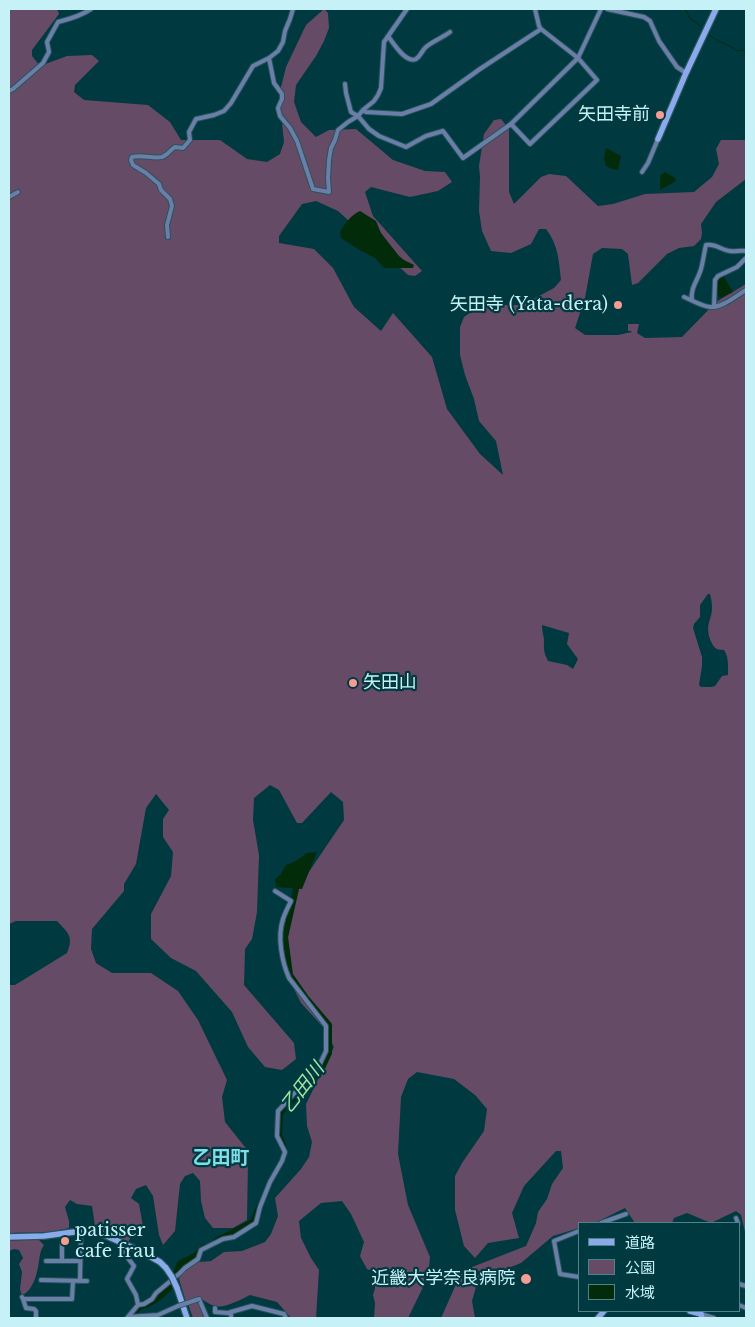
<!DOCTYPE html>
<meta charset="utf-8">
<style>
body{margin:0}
#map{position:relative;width:755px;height:1327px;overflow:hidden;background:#00393f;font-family:"Libre Baskerville","Noto Sans JP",serif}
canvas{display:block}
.frame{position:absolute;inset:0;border:10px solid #c5f1f7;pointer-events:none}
.legend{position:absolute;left:578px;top:1222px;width:162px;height:90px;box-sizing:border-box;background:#00393f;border:1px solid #4f8389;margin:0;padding:6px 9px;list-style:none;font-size:15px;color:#c5f1f7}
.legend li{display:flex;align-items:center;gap:10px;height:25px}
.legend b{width:25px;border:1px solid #4f8389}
</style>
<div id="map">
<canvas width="755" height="1327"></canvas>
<div class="frame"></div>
<ul class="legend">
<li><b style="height:6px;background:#8ca9ec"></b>道路</li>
<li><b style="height:14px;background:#664b67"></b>公園</li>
<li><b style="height:14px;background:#022b0a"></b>水域</li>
</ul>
</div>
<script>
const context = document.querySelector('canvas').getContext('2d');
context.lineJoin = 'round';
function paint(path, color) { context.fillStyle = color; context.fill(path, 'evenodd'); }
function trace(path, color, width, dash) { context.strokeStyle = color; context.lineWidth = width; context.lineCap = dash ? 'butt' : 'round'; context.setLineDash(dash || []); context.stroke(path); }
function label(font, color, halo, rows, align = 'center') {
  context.font = font + ' "Libre Baskerville","Noto Sans JP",serif'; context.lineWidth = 4.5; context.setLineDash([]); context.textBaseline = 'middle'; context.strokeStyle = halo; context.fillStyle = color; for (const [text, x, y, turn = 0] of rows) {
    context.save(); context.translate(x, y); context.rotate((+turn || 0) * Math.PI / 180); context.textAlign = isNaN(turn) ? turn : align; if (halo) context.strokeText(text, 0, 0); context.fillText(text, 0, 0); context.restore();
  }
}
paint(new Path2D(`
 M9,9H57L59,14L32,50V56L40,66L67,56L92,55L99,61L75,85L74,92L84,100L148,105L170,122L181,140H220L247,159L267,162L280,154L284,142L279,95L286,67L306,25L324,9L328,13L329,28L324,41L316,56L296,85L294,102L301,122L316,137L329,130L356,129L393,160L425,171L445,172L452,182L438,191L410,197L371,187L365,192L373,216L422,271L415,276L408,275L338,211L316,201L302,204L279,236V243L314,249L333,268L354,307L381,331L393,313L432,357L447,409L480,454L503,475L496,441L479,421L474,399L465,375L460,355V327L464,317L474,310L497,305H522L554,288L561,280C559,261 558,244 546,229H539L531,244L511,253L491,251L482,231L479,211L480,177L479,166L484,134L494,120L501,119L509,129V192L514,204L541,177L549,174L566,176L598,206L613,204L645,194L694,192L712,177L719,164L716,149L721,140H746V179L716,202L701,224L702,233L701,239L694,246L679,248L667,254L638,283L632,285L628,254L622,249L602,248L593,254L585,298L575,328L585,335H618L632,332L631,331H628V324H639L637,333L645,338L682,337L716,302L746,284V1236L741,1215L736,1211L711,1223L687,1213L674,1218L672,1223H635L625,1208L595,1223H579V1228L553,1236L521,1263L478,1280L472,1301L475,1318H441L462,1271L526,1246L536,1223L538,1212L547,1199L552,1184L563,1168L561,1151H556L524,1186L512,1213L519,1238L488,1243L475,1258L464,1246L455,1210V1176L462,1163L484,1131L487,1109L475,1095L454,1079L417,1072L408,1079L401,1097L398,1154L408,1205L430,1257L428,1277L408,1318H374L375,1303L373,1295L375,1288L374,1275L372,1271L367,1269L362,1260L360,1256L364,1242L351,1214L342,1201L321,1203L299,1221L301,1238L311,1258L319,1270L316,1318H291L277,1302L250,1295C242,1299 224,1309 215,1306C210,1305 205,1301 200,1298L186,1302L179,1279L182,1268L188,1263L211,1261L224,1252L242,1251L265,1242L271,1234L278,1216L275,1198L301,1169L309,1157L312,1142L307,1126L306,1104L334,1047L324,1028L301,1003L285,971L280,939L282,921L294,894L344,820L343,802L331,792L302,823H297L279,790L270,785L254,798L253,820L259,855L257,912L252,939L245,949L244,985L294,1043L296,1059L282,1070L265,1067L248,1047L232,1012L196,971L171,958L151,939V914L171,876L173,852L163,837V819L169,810L156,794L146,808L136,864L124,884V891L92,929L91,949L96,963L112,973H151L178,991L198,1020L227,1080L222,1097L225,1122L245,1147L248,1163L247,1220L233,1228H213L205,1218L201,1201L200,1181L193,1173L185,1176L180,1184L175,1231L163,1245L159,1235L153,1196L146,1185L136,1189L131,1198L139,1204L143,1226L135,1231L128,1242L95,1226L92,1206L77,1204L70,1200L65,1207L69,1221V1228L50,1232L9,1233V985H15L67,953C74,936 68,933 57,921H16L9,924ZM708,594H710C711,598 712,602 712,607C712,620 705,624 710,639C713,647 715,650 724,650C729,657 728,667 728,675L722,676L715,686L711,687H701L699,685L702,666V657L693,628L694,624L700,617V605ZM542,625L569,633L567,644L578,659L573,669L567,665L548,661C543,651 544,649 544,639C543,634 542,630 542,625Z
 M38,1239L44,1245C40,1251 40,1255 39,1261C37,1275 34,1288 22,1296L20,1289L22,1272L19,1264L23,1258L19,1250L14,1249L9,1251V1241Z
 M198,1301L204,1318H193L188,1304Z`), '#664b67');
paint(new Path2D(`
 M606,148L621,156L618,170L612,169L606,166L604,158Z
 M665,172L675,178L676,181L660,190V176Z
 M360,211L376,221L381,233L399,256L404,260L414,265L413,268H384L375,258L358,249L341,238L340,232C345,223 351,215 360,211Z
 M723,275L733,292L720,298C716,293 715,287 716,281Z
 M317,852L302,889L276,887L275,879L281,874L286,865L296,861L307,853Z`), '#022b0a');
trace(new Path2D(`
 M684,9L686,10L689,17L700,26
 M709,35L718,41L728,45L737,51L743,50L746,52`), '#022b0a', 1);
trace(new Path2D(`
 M283,1145L279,1135L280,1113L321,1070L329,1053V1025L306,998L290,975L285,937L296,889
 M216,1241L253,1222L259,1207
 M131,1318L139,1307C154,1304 171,1290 176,1275C177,1271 177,1267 180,1264C183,1260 189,1260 193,1257C198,1255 200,1249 205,1247`), '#022b0a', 6);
const street = new Path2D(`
 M607,9L644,17L650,21L659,41L677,67L686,73
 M388,36C393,43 406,64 416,59C421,56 422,50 426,47C433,41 442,38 450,32
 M269,58L274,83L282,94V99L278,108L280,116L290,128L297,141L313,189L329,192L328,178L329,160L331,148L335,140L338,130L348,122L358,116L363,110L374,101L378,95L381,88L384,42L407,9
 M345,84L346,93L351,112L358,116L369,129L379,136L406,147L426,136L443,131L463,158L511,124L578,58L601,9
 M9,91L13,89L43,63L49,52L47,42L58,22C70,19 81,16 91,9
 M363,110L366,112L402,114L431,104L480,69L541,29
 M511,124L530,144L597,80L578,58L541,29L539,26L535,9
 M642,172L648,163L658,139
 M9,197L18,192
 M168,237L167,225L172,206L170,199L161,190L159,184L146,173L133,165L131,160L132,157C142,154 152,159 162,157C168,155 170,150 175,147L183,148L190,140L189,132L196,119L214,115L224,111L231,103L253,66L269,58L278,51L283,42L285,31L290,19L293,9
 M684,297C692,300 701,306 710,307C722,308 736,296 746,290
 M692,300C690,288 698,280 701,269C703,262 704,253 706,245C715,243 721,250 730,251C735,252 740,250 746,251
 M714,307L715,280L718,276L737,267L746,258
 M736,1218L738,1223
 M601,1223L626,1214
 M579,1231L554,1241L560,1274L579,1277
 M122,1243L124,1253L134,1266L127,1279L136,1295L138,1305
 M46,1261H80
 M62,1261V1244
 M41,1280L87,1281
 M80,1281L81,1231
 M739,1284L746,1286
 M22,1297L23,1299H72L73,1281
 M23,1299L26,1308L34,1309L36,1311V1318
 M199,1299L207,1318
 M739,1305L746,1308
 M215,1308V1312L228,1313L231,1312
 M700,1313L701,1314L714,1318
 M128,1317L158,1315L178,1306
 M127,1318L138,1305L144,1304L152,1299L156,1293L179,1274L185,1268L198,1259L201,1250L223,1239L234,1237L256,1223L260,1207L270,1182L282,1161L285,1152L277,1136L278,1111L318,1068L326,1051V1026L289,978C282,962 277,937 283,919C285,913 288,907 291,901L275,891
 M231,1318V1312L252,1306L284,1314L286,1318`);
const secondary = new Path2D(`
 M658,139L686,73L716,9
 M9,1237L44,1236L89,1230L100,1233L142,1252L160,1262L166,1268
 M177,1288L187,1318
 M690,1311L701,1314L702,1318
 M598,1318L604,1311`);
trace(street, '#20565c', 6);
trace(secondary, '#20565c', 8);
trace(street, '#6c7ea8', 4);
trace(secondary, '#8ca9ec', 5.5);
const streetBridge = new Path2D(`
 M178,1306L199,1299`);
const secondaryBridge = new Path2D(`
 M166,1268L172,1277L177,1288`);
trace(streetBridge, '#20565c', 6, []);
trace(secondaryBridge, '#20565c', 8, []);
trace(streetBridge, '#6c7ea8', 4);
trace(secondaryBridge, '#8ca9ec', 5.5);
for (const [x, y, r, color] of [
 [660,115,5,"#f59c93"],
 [618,305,5,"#f59c93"],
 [353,683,5,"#f59c93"],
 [65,1241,5,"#f59c93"],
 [526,1279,6,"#f59c93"]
]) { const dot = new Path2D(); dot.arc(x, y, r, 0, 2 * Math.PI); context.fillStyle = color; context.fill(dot); trace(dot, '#00393f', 2); }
label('18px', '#c5f1f7', '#00393f', [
 ["矢田寺前",650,115],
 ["矢田寺 (Yata-dera)",608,305],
 ["矢田山",363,683,"left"],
 ["patisser",75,1231,"left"],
 ["cafe frau",75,1252,"left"],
 ["近畿大学奈良病院",515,1279]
], 'right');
label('italic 19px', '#9de8a2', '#00393f', [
 ["乙田川",303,1088,-52]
]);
label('bold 19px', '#7fdeea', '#00393f', [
 ["乙田町",221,1159]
]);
</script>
